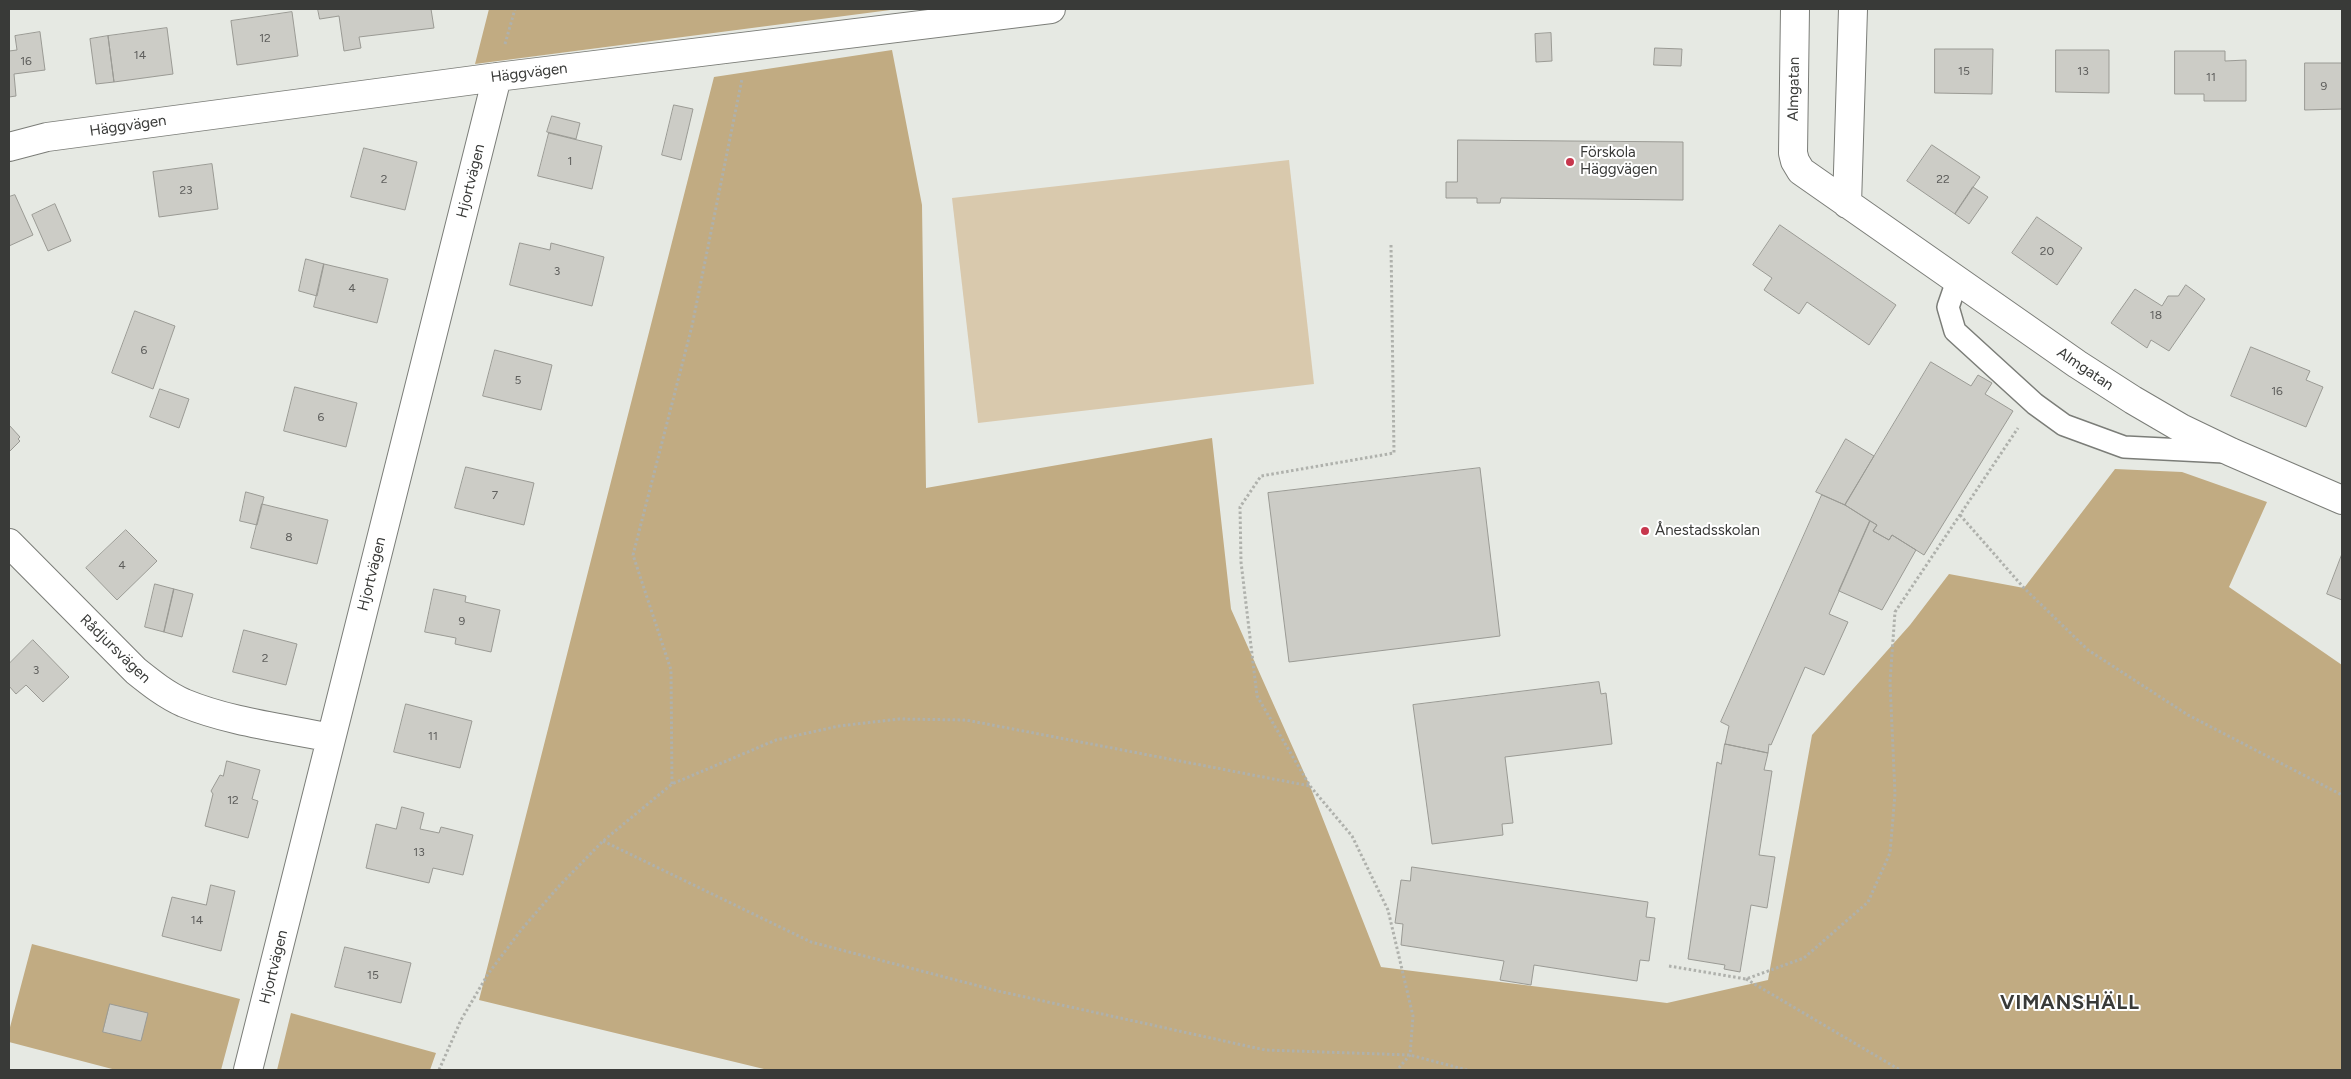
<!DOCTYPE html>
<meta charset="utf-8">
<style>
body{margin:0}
#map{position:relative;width:2351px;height:1079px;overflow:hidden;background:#e6e9e3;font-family:Figtree,sans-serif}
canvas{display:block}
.frame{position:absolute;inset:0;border:10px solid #393a38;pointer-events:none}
</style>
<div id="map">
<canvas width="2351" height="1079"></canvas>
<div class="frame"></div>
</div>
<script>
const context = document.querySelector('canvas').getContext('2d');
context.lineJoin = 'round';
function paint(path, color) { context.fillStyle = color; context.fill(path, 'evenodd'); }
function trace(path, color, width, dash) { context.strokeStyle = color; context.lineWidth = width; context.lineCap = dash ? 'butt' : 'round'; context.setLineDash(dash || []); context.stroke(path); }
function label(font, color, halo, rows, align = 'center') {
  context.font = font + ' Figtree,sans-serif'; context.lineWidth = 4; context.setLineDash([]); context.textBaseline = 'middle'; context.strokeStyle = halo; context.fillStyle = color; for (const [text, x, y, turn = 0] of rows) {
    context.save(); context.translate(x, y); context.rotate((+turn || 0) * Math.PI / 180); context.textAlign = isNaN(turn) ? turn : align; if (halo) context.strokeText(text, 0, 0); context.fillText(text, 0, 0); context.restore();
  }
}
paint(new Path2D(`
 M1289,160L1314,384L978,423L952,198Z`), '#d9c9ad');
paint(new Path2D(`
 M489,9H898L475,64Z
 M892,50L922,205L926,488L1212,438L1231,609L1310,786L1381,967L1667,1003L1768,980L1812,735L1910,625L1949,574L2024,588L2115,469L2182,472L2267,502L2229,587L2342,665V1070H768L479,1000L714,77Z
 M32,944L240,999L221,1070H116L9,1042V1031Z
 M291,1013L436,1053L430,1070H277Z`), '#c1ab82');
const building = new Path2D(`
 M318,9H431L434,28L359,37L361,48L344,51L339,16L320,19Z
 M292,12L298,56L237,65L231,21Z
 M167,28L173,74L114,82L108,36Z
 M40,32L45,70L14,74L16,96L9,97V51L17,50L15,36Z
 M1551,33L1552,61L1536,62L1535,34Z
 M108,36L114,82L96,84L90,39Z
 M1655,48L1682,49L1681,66L1654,65Z
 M1935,49H1993L1992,94L1935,93Z
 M2056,50H2109V93L2056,92Z
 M2175,51H2225V61L2246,60V101H2204V94H2175Z
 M2305,63H2342V109L2305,110Z
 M674,105L693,109L681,160L662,155Z
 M552,116L580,123L576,139L547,132Z
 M549,133L602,146L592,189L538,176Z
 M1458,140L1683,142V200L1501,198L1500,203H1477V198H1446V182H1457Z
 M1932,145L1980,177L1955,214L1907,181Z
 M364,148L417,162L405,210L351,197Z
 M212,164L218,209L159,217L153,172Z
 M1973,187L1988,197L1969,224L1955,214Z
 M15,195L33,235L9,246V197Z
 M55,204L71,241L48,251L32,215Z
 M2037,217L2082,248L2057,285L2012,253Z
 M1780,225L1896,305L1869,345L1807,302L1799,314L1764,290L1772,278L1753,265Z
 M520,243L550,250L551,243L604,257L592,306L510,285Z
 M306,259L324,264L317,296L299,291Z
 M324,264L388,279L377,323L314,307Z
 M2186,285L2205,299L2169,351L2151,340L2147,348L2111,323L2135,289L2162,306L2168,296H2178Z
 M135,311L175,326L153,389L112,373Z
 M2251,347L2310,371L2306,380L2323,387L2306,427L2231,396Z
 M495,350L552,365L541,410L483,396Z
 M1931,362L1971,386L1978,375L1992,383L1985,394L2013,411L1924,555L1892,535L1889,540L1873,531L1877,525L1845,505Z
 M295,387L357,403L346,447L284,431Z
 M160,389L189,399L179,428L150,417Z
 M9,425L20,437L18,439L20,441L9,452Z
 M1846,439L1874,456L1845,505L1816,492Z
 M466,467L534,483L524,525L455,508Z
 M1480,468L1500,636L1289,662L1268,493Z
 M246,492L264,497L257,525L240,521Z
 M1822,495L1845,505L1870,521L1829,614L1848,622L1824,675L1805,667L1771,745L1769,744L1768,753L1725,744L1729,726L1721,722Z
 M262,504L328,520L317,564L251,548Z
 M1870,521L1877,525L1873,531L1889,540L1892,535L1916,550L1882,610L1839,591Z
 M126,530L157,561L117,600L86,568Z
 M2342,554V600L2327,594Z
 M155,584L174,589L164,632L145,627Z
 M174,589L193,594L182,637L164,632Z
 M434,589L466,596L465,602L500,610L491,652L455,644L456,638L425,632Z
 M244,630L297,644L286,685L233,672Z
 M33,640L69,677L43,702L26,685L16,694L9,686V664Z
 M1599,682L1601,694L1606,693L1612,744L1505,757L1513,823L1502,824L1503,835L1432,844L1413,705Z
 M406,704L472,721L460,768L394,752Z
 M1725,744L1768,753L1764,770L1772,771L1759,855L1775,857L1767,908L1751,905L1740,972L1724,969L1725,965L1688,959L1717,762L1721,764Z
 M227,761L260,770L252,799L258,801L248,838L205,826L213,794L211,791L220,775L223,776Z
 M402,807L424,813L420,829L439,833L441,827L473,835L463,875L433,868L429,883L366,868L376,824L396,829Z
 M1412,867L1648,902L1646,917L1655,918L1649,961L1640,960L1637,981L1534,965L1531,985L1500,980L1504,961L1401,945L1403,924L1395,923L1401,880L1410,881Z
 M211,885L235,891L221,951L162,936L172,897L206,905Z
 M345,947L411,963L401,1003L335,987Z
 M110,1004L148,1013L141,1041L103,1032Z`);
paint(building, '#ccccc6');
trace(building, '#9a9a94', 1);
const service = new Path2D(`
 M1957,281L1948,307L1955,331L2035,404L2064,425L2124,447L2224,452`);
const minor = new Path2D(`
 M1795,9L1793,153L1795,161L1801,171L2077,364L2133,400L2181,428L2231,452L2342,500
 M9,147L47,137L497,77L1051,9
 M1847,204L1853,9
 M9,543L136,671C151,683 166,695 184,703C230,722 283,728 331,738
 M248,1070L497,77`);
trace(service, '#7b7d78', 24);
trace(minor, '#7b7d78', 30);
trace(new Path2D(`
 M505,44L515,9
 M1391,245L1394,453L1261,476L1240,507L1241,562L1257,696L1310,786L1352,836L1388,910L1413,1016L1410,1055L1397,1070
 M1960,515L2024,588L2088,650L2188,715L2342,795
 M672,784L671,670L633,555L692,326L742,79
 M603,841L811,942L998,991L1265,1050L1410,1055L1467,1070
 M1669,966L1746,979L1804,958L1868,902L1890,853L1895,794L1890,682L1895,612L2018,428
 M1746,979L1900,1070
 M439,1070L461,1020L488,974L521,930L560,885L603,841L672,784L776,740L839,726L899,719L966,720L1310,786`), '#afb1ac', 3, [2.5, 2.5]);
trace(service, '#fff', 21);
trace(minor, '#fff', 28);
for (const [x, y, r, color] of [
 [1570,162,5,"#c7374d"],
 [1645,531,5,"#c7374d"]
]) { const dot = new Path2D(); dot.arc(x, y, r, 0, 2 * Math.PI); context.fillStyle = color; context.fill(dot); trace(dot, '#fff', 2); }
label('12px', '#5e5e5c', null, [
 ["12",265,38],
 ["14",140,55],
 ["16",26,61],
 ["15",1964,71],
 ["13",2083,71],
 ["11",2211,77],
 ["9",2324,86],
 ["1",570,161],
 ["2",384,179],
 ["22",1943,179],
 ["23",186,190],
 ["20",2047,251],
 ["3",557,271],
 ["4",352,288],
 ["18",2156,315],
 ["6",144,350],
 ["5",518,380],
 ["16",2277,391],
 ["6",321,417],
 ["7",495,495],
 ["8",289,537],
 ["4",122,565],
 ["9",462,621],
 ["2",265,658],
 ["3",36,670],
 ["11",433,736],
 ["12",233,800],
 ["13",419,852],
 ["14",197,920],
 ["15",373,975]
]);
label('15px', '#393a38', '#fff', [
 ["Häggvägen",529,73,-7],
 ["Almgatan",1794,89,-89],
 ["Häggvägen",128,126,-8],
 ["Hjortvägen",471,181,-76],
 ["Almgatan",2085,369,34],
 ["Hjortvägen",372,574,-76],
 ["Rådjursvägen",115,649,44],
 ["Hjortvägen",274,967,-76]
]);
label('15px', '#393a38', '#fff', [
 ["Förskola",1580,153],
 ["Häggvägen",1580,170],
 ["Ånestadsskolan",1655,531]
], 'left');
context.letterSpacing = '1px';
label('bold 20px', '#393a38', '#fff', [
 ["VIMANSHÄLL",2070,1003]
]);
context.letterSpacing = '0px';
</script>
